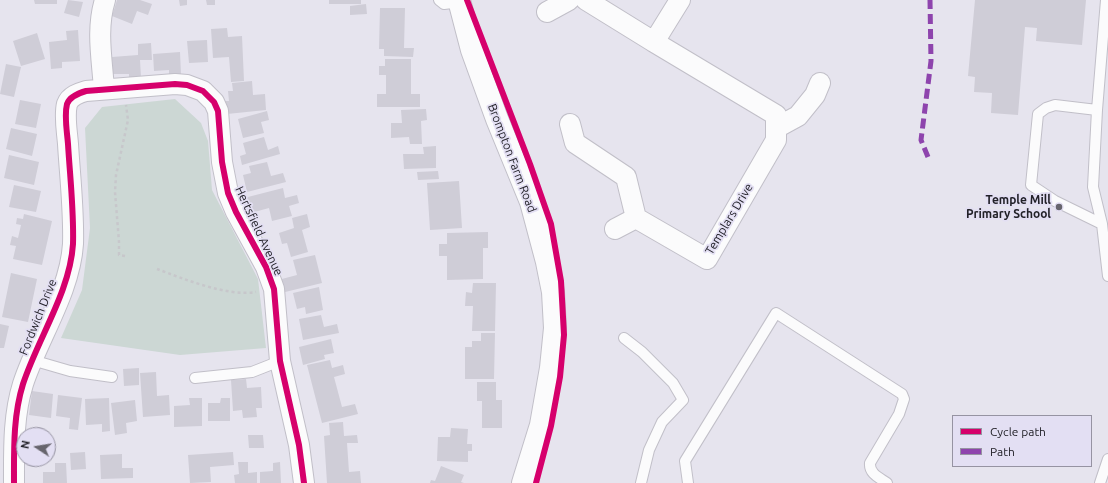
<!DOCTYPE html>
<style>
body{margin:0}
#map{position:relative;width:1108px;height:483px;overflow:hidden;background:#e6e4ee;font-family:Ubuntu,sans-serif}
canvas{display:block}
.legend{position:absolute;left:952px;top:415px;width:140px;height:52px;box-sizing:border-box;background:#e3dff3;border:1px solid #9693a2;margin:0;padding:5px 7px;list-style:none;font-size:12px;color:#222128}
.legend li{display:flex;align-items:center;gap:8px;height:20px}
.legend b{width:20px;border:1px solid #9693a2}
.north{position:absolute;left:16px;top:427px;width:40px;height:40px;box-sizing:border-box;background:#e3dff3;border:1px solid #9693a2;border-radius:50%;rotate:282deg;font-size:11px;font-weight:700;line-height:16px;text-align:center;color:#222128}
.north::after{content:'';display:block;margin:auto;width:14px;height:18px;background:#67656d;clip-path:polygon(50% 0,100% 100%,50% 72%,0 100%)}
</style>
<div id="map">
<canvas width="1108" height="483"></canvas>
<ul class="legend">
<li><b style="height:5px;background:#d6006c"></b>Cycle path</li>
<li><b style="height:5px;background:#8e44ad"></b>Path</li>
</ul>
<div class="north">N</div>
</div>
<script>
const context = document.querySelector('canvas').getContext('2d');
context.lineJoin = 'round';
function paint(path, color) { context.fillStyle = color; context.fill(path, 'evenodd'); }
function trace(path, color, width, dash) { context.strokeStyle = color; context.lineWidth = width; context.lineCap = dash ? 'butt' : 'round'; context.setLineDash(dash || []); context.stroke(path); }
function label(font, color, halo, rows, align = 'center') {
  context.font = font + ' Ubuntu,sans-serif'; context.lineWidth = 3.5; context.setLineDash([]); context.textBaseline = 'middle'; context.strokeStyle = halo; context.fillStyle = color; for (const [text, x, y, turn = 0] of rows) {
    context.save(); context.translate(x, y); context.rotate((+turn || 0) * Math.PI / 180); context.textAlign = isNaN(turn) ? turn : align; if (halo) context.strokeText(text, 0, 0); context.fillText(text, 0, 0); context.restore();
  }
}
paint(new Path2D(`
 M175,99L201,123L208,141L212,190L258,279L266,348L180,355L61,338L82,290L90,228L85,128L102,107Z`), '#ccd7d4');
paint(new Path2D(`
 M34,0H57V4H35Z
 M68,0L83,2L79,17L64,13Z
 M117,0H140L152,4L148,15L137,11L132,24L112,16Z
 M179,0H187V5L180,6Z
 M206,0H215V5H207Z
 M329,0H361V4H329Z
 M975,0H1086L1082,45L1036,41L1037,28L1025,27L1018,115L991,113L992,93L974,92L975,77L968,76Z
 M366,4L367,14L350,15V6Z
 M380,8H405L404,48H414L413,57L384,56V49H379Z
 M227,28L228,37L242,36L244,81L231,82L229,57L213,58L211,29Z
 M78,30L80,61L62,62V68L51,69L49,42L67,40L66,31Z
 M37,33L45,59L21,66L13,41Z
 M207,40L208,62L189,63L187,41Z
 M151,43L152,60H140L141,78L129,79V74H113L112,57L138,55V44Z
 M180,52L181,75L169,76V70L154,71L153,54Z
 M385,59H411V94H420V107H377V94H386V75H379V66H385Z
 M6,64L21,67L14,97L0,94Z
 M252,81L253,95L265,94L266,110L227,114L225,101H229L228,91H233L232,83Z
 M20,100L41,104L36,128L15,124Z
 M426,109L427,120L421,121L422,144H410L409,137L391,138V123H402L401,110Z
 M267,111L269,120L261,122L264,133L243,138L238,119Z
 M11,128L37,134L32,156L6,149Z
 M264,137L268,150L278,146L280,154L242,165L240,156L246,154L243,143Z
 M436,146V168L404,169L403,154H424L423,147Z
 M9,155L39,162L34,185L4,178Z
 M267,162L271,176L283,173L286,182L247,192L243,175L251,173L249,166Z
 M438,171L439,179L418,180L417,172Z
 M459,181L462,228L430,230L427,183Z
 M14,185L41,191L36,212L9,207Z
 M283,188L285,198L297,195L299,203L289,206L292,216L272,221L269,208L247,214L244,198Z
 M24,214L52,221L42,265L13,259L16,246L10,245L12,236L18,238L21,225L16,224L17,218L23,219Z
 M307,214L310,227L302,230L308,252L291,257L287,243L282,244L279,233L294,228L292,218Z
 M488,232V248H483V279L447,280V256H439V244H447V233Z
 M315,255L322,283L281,293L278,280L297,275L293,260Z
 M11,273L37,279L28,322L2,317Z
 M473,283H496L495,331H472L473,306H465L466,292L472,293Z
 M319,287L323,310L306,314L305,307L297,309L293,293Z
 M321,315L324,327L337,324L339,333L303,340L299,319Z
 M0,324L9,326L4,348H0Z
 M481,333H495L494,379H465V347H472V341H481Z
 M331,339L334,353L324,355L325,359L303,365L299,347Z
 M330,360L332,368L343,365L345,374L334,377L342,407L355,404L358,414L322,423L307,365Z
 M139,368V385L124,386L123,369Z
 M156,372L157,396L169,395L170,415L143,417L140,373Z
 M246,379L247,388L261,387L262,408H256L257,417L243,418L242,410L233,411L231,380Z
 M477,382H496V400H502V428H482V401H477Z
 M32,391L53,394L51,418L29,415Z
 M58,395L82,398L78,430L69,429L70,418L56,416Z
 M109,398L110,431L102,432V424L86,425L85,399Z
 M189,398H202V426L174,427V406L190,405Z
 M221,398H230V421H208V403H220Z
 M135,400L137,421L126,423L127,433L115,435L111,403Z
 M343,422L344,436L357,435L358,443H347L349,472L360,471L361,483H327L324,436L330,435L329,423Z
 M451,428L468,429L467,444H472V451H468V462L437,461L438,437H450Z
 M248,435H263L264,448H249Z
 M48,444H53L52,454L48,453Z
 M85,452L86,469L71,470L70,453Z
 M233,452L234,465L210,467L211,482L190,483L188,455Z
 M122,454V468H133V478L101,479L100,455Z
 M238,462H248V473L257,472V483H235L234,475L239,474Z
 M280,462L281,483H260V472L273,471V463Z
 M55,463H66L67,483H43V472H55Z
 M441,466L464,475L461,482L464,483H430L431,480L435,481Z`), '#cfcdd7');
const service = new Path2D(`
 M439,0L444,4L460,2
 M1097,110L1106,0
 M1102,224L1055,201L1031,185L1038,114L1046,108L1055,105L1097,110L1093,187L1102,224L1108,276
 M624,338L642,352L673,383L683,400L662,422L649,450L641,483
 M32,360L70,371L112,377
 M195,378L252,372L280,361
 M688,483L685,461L776,313L902,394L904,399L899,414L870,463C869,474 880,478 887,483
 M1100,483L1108,459`);
const minor = new Path2D(`
 M586,0L654,42
 M547,12L569,0
 M104,89C102,59 96,29 105,0
 M570,124L575,143L626,177L636,218L707,259L776,140V115L654,42L680,0
 M776,128L798,116L815,95L820,83
 M615,229L636,218
 M14,483C14,450 13,416 23,384C38,338 70,292 73,244C74,211 70,177 68,144C67,131 64,116 67,104C70,96 79,93 86,91L175,84L187,85L203,91L214,102L218,111L222,162L228,193L236,212L266,267L274,289L280,361L299,445L304,483`);
const secondary = new Path2D(`
 M459,0L472,50L497,119L531,202L547,262L553,292L555,328L551,368L541,425L523,483`);
trace(service, '#c1bfc8', 12);
trace(minor, '#c1bfc8', 22);
trace(secondary, '#c1bfc8', 24);
trace(new Path2D(`
 M125,256L119,255V242L115,192L116,175L128,120L126,105
 M157,269C184,279 228,297 256,292`), '#c7c7cb', 2.5, [3, 3]);
trace(service, '#fbfbfc', 10);
trace(minor, '#fbfbfc', 20);
trace(secondary, '#fbfbfc', 22);
trace(new Path2D(`
 M928,157L921,140L931,61L930,0`), '#8e44ad', 5, [10, 5]);
trace(new Path2D(`
 M467,0L530,164L551,224L561,281L564,335L560,377L551,426L536,483
 M14,483C14,450 13,416 23,384C38,338 70,292 73,244C74,211 70,177 68,144C67,131 64,116 67,104C70,96 79,93 86,91L175,84L187,85L203,91L214,102L218,111L222,162L228,193L236,212L266,267L274,289L280,361L299,445L304,483`), '#d6006c', 6);
for (const [x, y, r, color] of [
 [1059,207,4,"#67656d"]
]) { const dot = new Path2D(); dot.arc(x, y, r, 0, 2 * Math.PI); context.fillStyle = color; context.fill(dot); trace(dot, '#e3dff3', 1.5); }
label('12px', '#222128', '#e3dff3', [
 ["Brompton Farm Road",512,158,69],
 ["Templars Drive",729,219,-59],
 ["Hertsfield Avenue",259,231,65],
 ["Fordwich Drive",38,317,-68]
]);
label('bold 12px', '#222128', '#e3dff3', [
 ["Temple Mill",1051,200],
 ["Primary School",1051,214]
], 'right');
</script>
